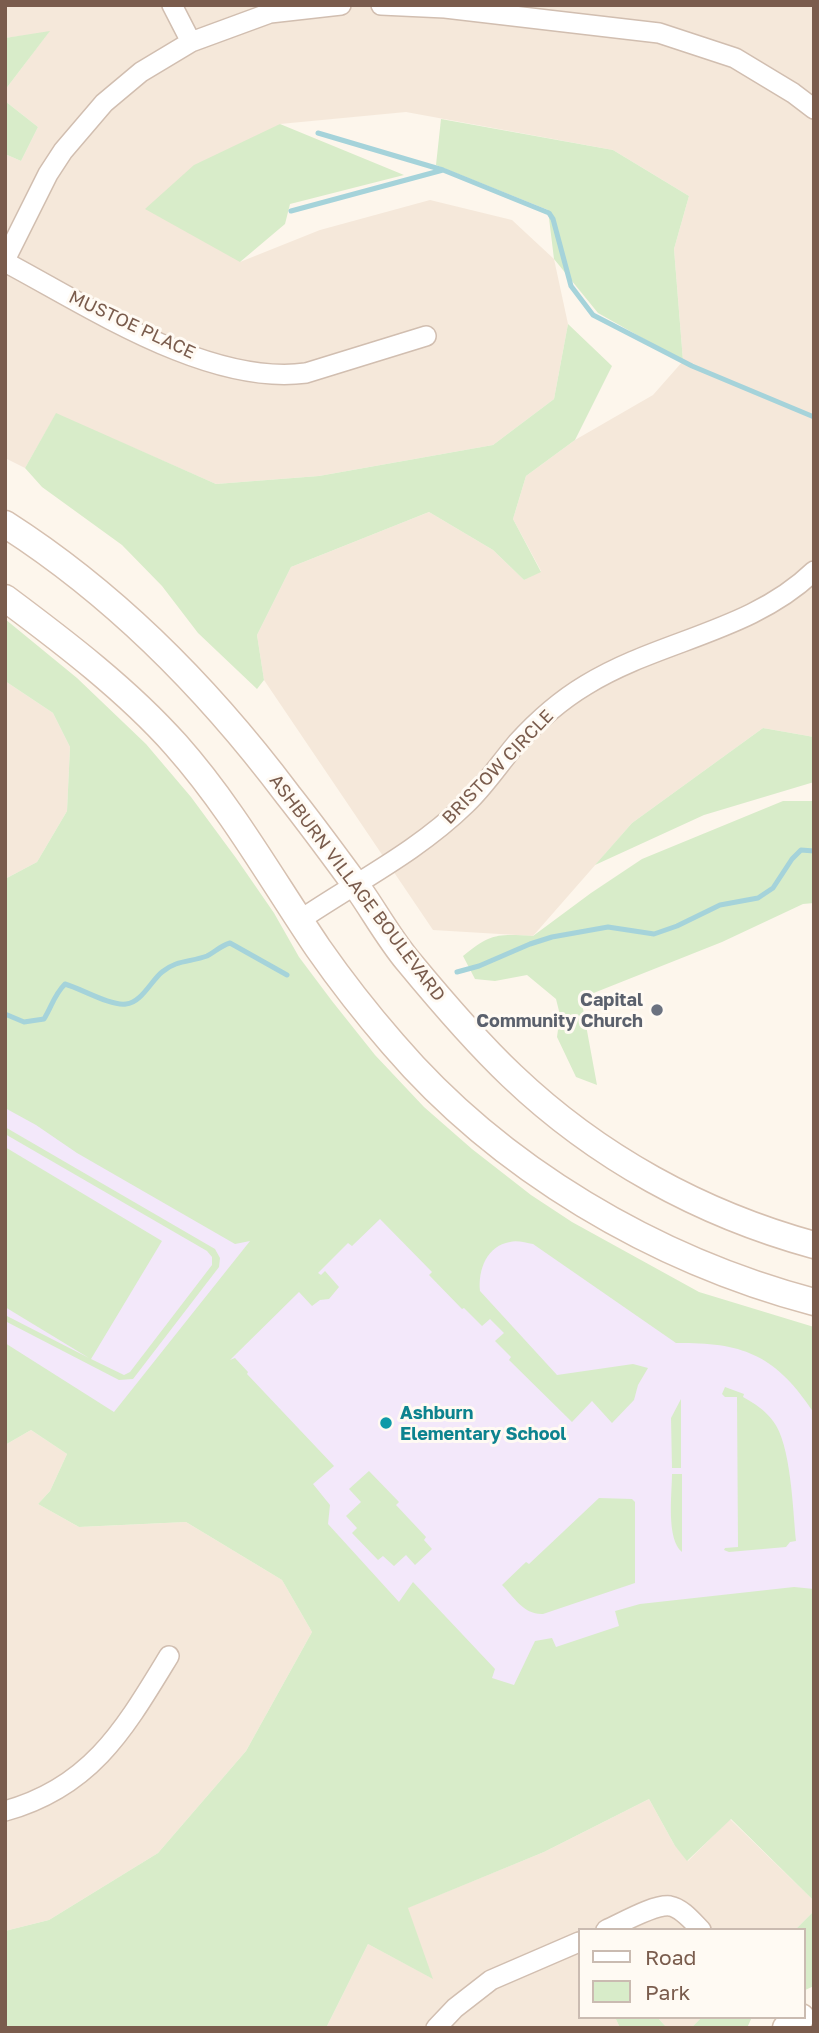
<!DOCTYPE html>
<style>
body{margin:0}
#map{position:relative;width:819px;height:2033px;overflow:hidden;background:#fdf6ec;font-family:"Golos Text",sans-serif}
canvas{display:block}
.frame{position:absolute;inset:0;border:7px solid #7a5c4d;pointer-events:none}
.legend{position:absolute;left:578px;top:1928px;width:228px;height:91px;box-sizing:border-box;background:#fffaf3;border:2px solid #cabbb1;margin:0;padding:9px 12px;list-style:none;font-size:21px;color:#7a5c4d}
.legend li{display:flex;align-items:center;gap:14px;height:35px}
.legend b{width:35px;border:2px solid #cabbb1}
</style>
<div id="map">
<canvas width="819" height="2033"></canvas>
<div class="frame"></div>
<ul class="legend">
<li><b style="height:9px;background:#fff"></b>Road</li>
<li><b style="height:19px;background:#d8ecc9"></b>Park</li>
</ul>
</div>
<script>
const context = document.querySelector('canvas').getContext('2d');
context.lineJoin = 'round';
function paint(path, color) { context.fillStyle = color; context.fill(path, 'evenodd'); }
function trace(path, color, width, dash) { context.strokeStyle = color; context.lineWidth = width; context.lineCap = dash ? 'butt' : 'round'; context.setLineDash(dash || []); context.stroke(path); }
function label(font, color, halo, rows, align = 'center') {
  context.font = font + ' "Golos Text",sans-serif'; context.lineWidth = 6; context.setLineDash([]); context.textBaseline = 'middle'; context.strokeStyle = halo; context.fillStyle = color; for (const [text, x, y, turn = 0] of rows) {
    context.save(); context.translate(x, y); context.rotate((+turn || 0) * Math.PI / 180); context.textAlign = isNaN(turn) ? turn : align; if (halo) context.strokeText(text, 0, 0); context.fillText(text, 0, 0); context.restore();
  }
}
paint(new Path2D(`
 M5,5H814V737L763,728L632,823L533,936L433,930L264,680L257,635L291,567L429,512L493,550L524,580L541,571L513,519L526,476L575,440L653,395L683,361L674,249L689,196L613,150L406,112L280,124L240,262L320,230L430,200L512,220L554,259L568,324L554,399L493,445L319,476L216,484L56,414L25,468L5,458V154L21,161L38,127L5,101V90L49,32L5,38Z
 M5,681L53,713L70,747L67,811L37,862L5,879Z
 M31,1430L67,1454L50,1491L38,1504L79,1527L186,1522L282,1580L312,1632L246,1751L158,1853L49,1920L5,1931V1445Z
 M649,1799L675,1846L688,1861L730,1819L814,1901V1911L795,1930H579V2017H615L620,2028H326L368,1944L432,1978L407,1908L544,1852Z
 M657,2017H702L691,2028H667Z`), '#f5e8da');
paint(new Path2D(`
 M5,942L373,1072L558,1233L814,1343V1858L602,1732L427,1821L350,1606L5,1398Z`), '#f3e8fa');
paint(new Path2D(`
 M50,31L5,90V38Z
 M5,101L38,127L21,161L5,154Z
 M441,119L613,150L689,196L674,249L683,361L598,313L554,259L548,210L436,165Z
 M280,124L404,175L290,204L285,224L240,262L145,209L194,165Z
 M568,324L612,366L575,440L526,476L513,519L541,572L524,580L493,550L429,512L291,567L257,635L264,680L257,689L198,633L162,586L122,545L42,487L25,468L56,413L216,484L319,476L493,445L554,399Z
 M5,619L77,678L146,744L191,797L236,858L274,913L299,957L332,1001L375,1055L424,1107L472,1149L531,1195L572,1222L699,1292L814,1327V1413C776,1355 743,1342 676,1343L533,1244C526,1243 517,1240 510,1242C487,1246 478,1269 480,1291L557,1375L633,1364L648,1368L638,1385L634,1400L612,1423L592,1401L572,1422L509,1360L511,1357L495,1341L504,1333L490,1319L482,1326L464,1308L462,1309L429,1275L432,1272L380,1219L352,1246L348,1243L318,1273L321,1275L325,1271L339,1287L329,1299L320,1300L312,1306L299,1292L230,1360L235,1358L248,1372L247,1374L334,1466L313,1484L330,1505L328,1524L399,1602L413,1582L495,1669L492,1678L514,1685L535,1641L552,1638L556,1647L619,1626L615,1611L640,1604L794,1587L814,1589V1901L731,1819L687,1861L675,1846L649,1799L544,1852L408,1908L433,1979L368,1944L326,2028H5V1931L49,1920L158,1853L246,1751L312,1632L282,1580L186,1522L79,1527L38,1504L50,1491L67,1454L31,1430L5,1445V1343L114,1412L250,1241L235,1244L77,1153L36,1125L5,1108V879L37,862L67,811L70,747L53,713L5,681Z
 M763,728L814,737V782L704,815L595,865L632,823Z
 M783,801H814V903L803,904L722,942L581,998L597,1085L576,1077L557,1037L560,1015L556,999L527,975L495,981L475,979L463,956C491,933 498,934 533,936L591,893L642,859Z
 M5,1127L215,1249L220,1258L219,1267L133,1379L119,1380L5,1321V1315L89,1358L5,1307V1147L162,1241L91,1359L124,1375L130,1372L212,1265V1257L207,1251L5,1134Z
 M725,1387L744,1394L743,1397C755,1404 764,1409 773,1421C791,1443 793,1511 796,1541L790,1542L786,1547L729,1552L724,1550L725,1548L738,1547L737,1397H725L722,1394Z
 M681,1399V1468H672L671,1418Z
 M369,1471L399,1502L396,1505L426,1537L424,1540L432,1549L415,1565L406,1555L394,1566L383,1556L378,1560L352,1533L357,1528L346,1516L361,1502L349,1489Z
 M672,1474H682V1552C666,1539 672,1494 672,1474Z
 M599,1498L632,1499L635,1502V1583L543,1614C524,1615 514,1597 502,1585L526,1562L529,1564Z
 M814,1911V1986L803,1991V1930H795Z
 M615,2017H657L667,2028H620Z
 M702,2017H752L747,2028H691Z`), '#d8ecc9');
trace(new Path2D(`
 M318,133L443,170L549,213L553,219L571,286L593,315L692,366L814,417
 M291,211L443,170
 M457,972L479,966L530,944L552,937L608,927L654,934L677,926L720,905L758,898L773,888L792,859L801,850L814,851
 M5,1014L24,1022L44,1019C52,1006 54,995 65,984C82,989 110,1006 126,1004C141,1003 151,981 162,972C176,960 191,962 207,956C215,952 220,946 230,943L287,975`), '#a5d3da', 5);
const street = new Path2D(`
 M172,5L191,42
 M381,5L445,8L659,33L735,58L793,93L814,109
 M5,260L48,174L63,151L104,103L141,72L191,42L270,13L341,5
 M5,262C90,307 208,386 306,373L426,336
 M300,920C356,882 417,852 466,804C485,786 500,763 517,743C537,721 561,700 586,685C659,640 751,632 814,571
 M5,1811C92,1787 125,1728 169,1656
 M606,1930C622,1923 654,1904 670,1906C682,1908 693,1922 701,1930
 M436,2028L455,2008L491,1980L579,1942`);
const secondary = new Path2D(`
 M5,524C116,595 209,690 288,795C311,824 333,854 355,884C373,909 388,937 408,961C441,1001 475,1041 512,1076C597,1157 701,1214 814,1245
 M5,598C64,642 127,690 176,745C231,807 272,880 318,948C341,981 366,1013 393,1044C500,1169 655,1260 814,1302
 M786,2028L801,2017`);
trace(street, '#d1beb0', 22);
trace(secondary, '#d6c0b0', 29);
trace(street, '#fff', 19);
trace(secondary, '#fff', 26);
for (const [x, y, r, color] of [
 [657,1010,7,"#6b7280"],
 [386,1423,7,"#0f9aa8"]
]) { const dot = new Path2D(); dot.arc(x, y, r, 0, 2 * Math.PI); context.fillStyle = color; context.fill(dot); trace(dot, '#fffaf3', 2.5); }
label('18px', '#7a5c4d', '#fffaf3', [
 ["MUSTOE PLACE",132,325,25],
 ["BRISTOW CIRCLE",498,767,-46],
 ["ASHBURN VILLAGE BOULEVARD",357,888,53]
]);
label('bold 18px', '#5b616d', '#fffaf3', [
 ["Capital",643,1000],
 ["Community Church",643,1021]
], 'right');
label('bold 18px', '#0d838f', '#fffaf3', [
 ["Ashburn",400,1413],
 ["Elementary School",400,1434]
], 'left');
</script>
